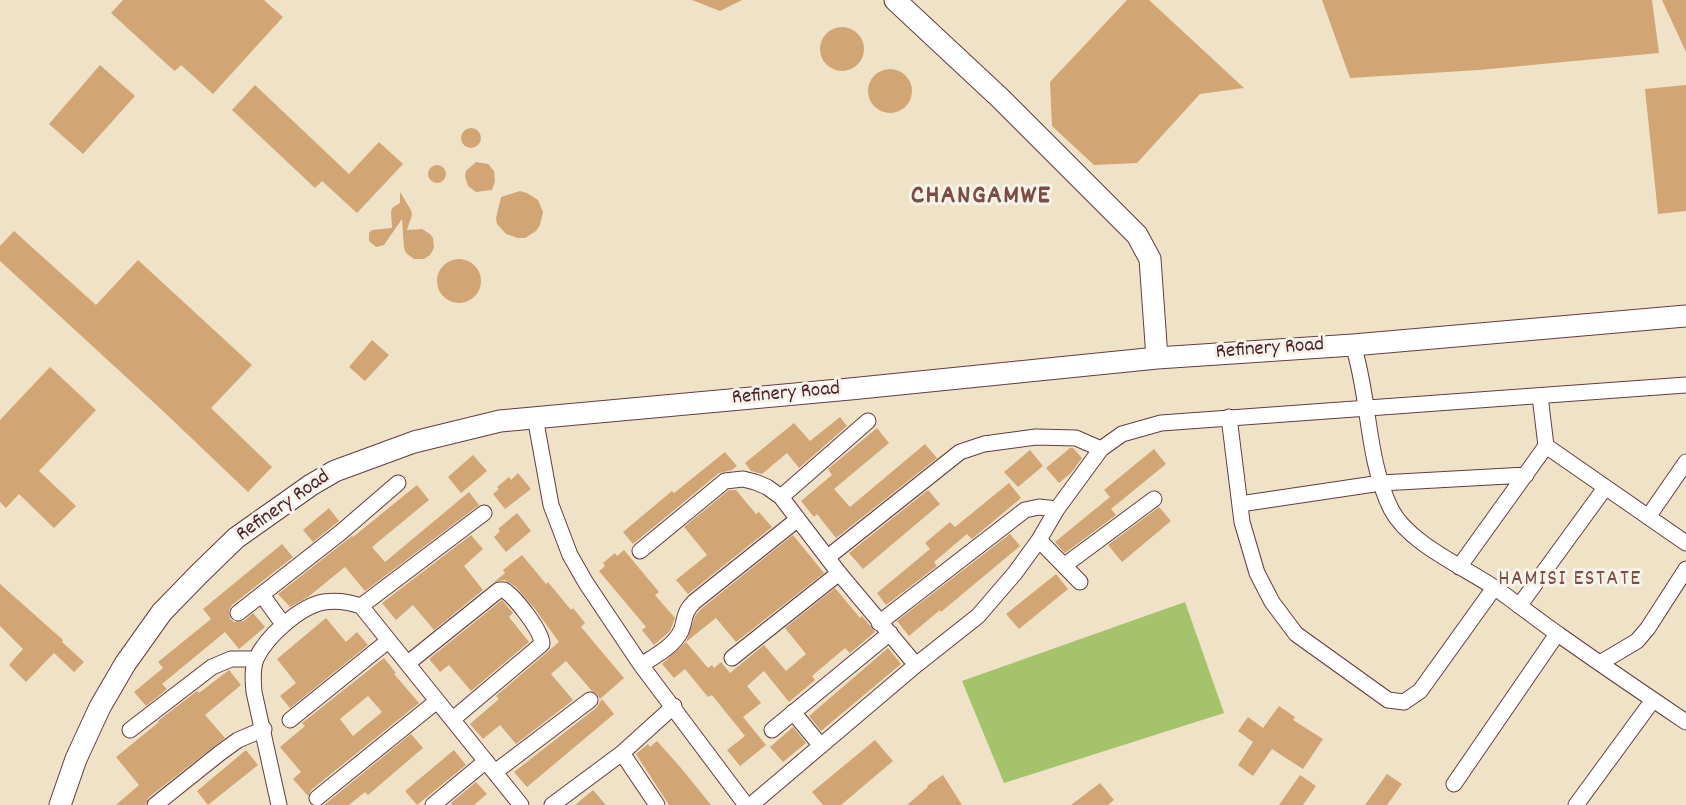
<!DOCTYPE html>
<style>
body{margin:0}
canvas{display:block;background:#f0e2c6}
</style>
<canvas width="1686" height="805"></canvas>
<script>
const context = document.querySelector('canvas').getContext('2d');
context.lineJoin = 'round';
function paint(path, color) { context.fillStyle = color; context.fill(path, 'evenodd'); }
function trace(path, color, width, dash) { context.strokeStyle = color; context.lineWidth = width; context.lineCap = dash ? 'butt' : 'round'; context.setLineDash(dash || []); context.stroke(path); }
function label(font, color, halo, rows, align = 'center') {
  context.font = font + ' Dekko,sans-serif'; context.lineWidth = 6; context.setLineDash([]); context.textBaseline = 'middle'; context.strokeStyle = halo; context.fillStyle = color; for (const [text, x, y, turn = 0] of rows) {
    context.save(); context.translate(x, y); context.rotate((+turn || 0) * Math.PI / 180); context.textAlign = isNaN(turn) ? turn : align; if (halo) context.strokeText(text, 0, 0); context.fillText(text, 0, 0); context.restore();
  }
}
paint(new Path2D(`
 M1185,602L1224,713L1004,783L962,681Z`), '#a4c36b');
paint(new Path2D(`
 M123,0H264L283,17L213,94L181,65L175,71L170,67L111,13Z
 M692,0H742L720,11Z
 M1127,0H1149L1244,88L1200,94L1137,163L1094,165L1052,126L1050,82Z
 M1322,0H1652L1659,53L1479,70L1350,78Z
 M1662,0H1686V52Z
 M820 49a22 22 0 1 1 44 0a22 22 0 1 1-44 0Z
 M100,65L135,96L83,154L49,124Z
 M868 91a22 22 0 1 1 44 0a22 22 0 1 1-44 0Z
 M255,85L349,174L379,142L403,164L357,213L322,181L315,188L232,110Z
 M1686,85V211L1658,214L1645,89Z
 M461 138a10 10 0 1 1 20 0a10 10 0 1 1-20 0Z
 M476,162L488,164L494,171L495,181L492,190L476,192L468,186L465,176L466,171Z
 M428 174a9 9 0 1 1 18 0a9 9 0 1 1-18 0Z
 M520,191L527,193L538,200L543,212L540,225L536,231L525,238H518L506,234L497,224L496,218L501,197Z
 M400,192L411,210L412,215L407,230L422,229L430,234L433,238L434,248L430,255L424,259H414L406,253L404,248L402,219L384,245L376,247L369,241V233L372,230L392,228L391,213L392,208L400,203Z
 M14,231L96,305L138,260L252,365L211,408L272,467L248,492L163,411L0,261V246Z
 M437 281a22 22 0 1 1 44 0a22 22 0 1 1-44 0Z
 M372,340L389,355L365,381L349,367Z
 M50,367L96,410L39,471L76,506L54,528L19,494L6,508L0,502V420Z
 M840,417L847,426L799,468L787,453L762,474L751,471L745,463L794,423L810,441Z
 M877,428L889,443L834,489L850,507L925,444L937,458L836,538L817,514L814,517L801,501L832,475L828,469Z
 M1070,448H1073L1082,458L1071,473L1059,483L1046,468Z
 M1154,449L1166,464L1111,509L1116,515L1065,553L1055,542L1110,497L1104,490Z
 M1030,450L1043,466L1018,487L1004,472Z
 M725,452L737,466L732,470L719,473L633,544L623,532L672,491L674,493Z
 M473,455L487,471L461,493L448,477Z
 M518,473L531,489L505,509L493,494L499,489L497,487L509,477L511,480Z
 M1009,483L1021,498L972,539L967,534L934,562L937,566L886,605L877,593L930,549L925,543L950,522L955,527Z
 M417,485L429,500L372,547L385,562L469,492L479,505L365,591L345,567L308,597L290,607L278,594L352,536L353,537Z
 M729,490H736L756,514L759,512L772,527L688,594L676,580L707,555L684,527Z
 M928,490L940,504L863,569L849,553Z
 M1159,507L1171,521L1122,562L1108,545Z
 M329,508L339,521L313,542L303,530Z
 M517,513L531,531L506,552L494,537L500,531L498,529Z
 M1010,534L1020,546L941,612L940,610L909,636L897,621Z
 M471,535L483,549L464,566L483,590L434,630L413,605L396,620L382,603Z
 M793,535L824,573L736,642L716,618L686,642L708,668L712,665L714,668L721,662L730,673L764,645L786,671L806,654L785,628L835,588L860,618L862,616L875,632L850,653L845,648L812,676L815,680L789,702L764,671L747,686L761,703L743,717L766,745L740,766L727,750L745,736L712,695L708,697L685,669L674,678L662,664L686,642L695,616L701,609Z
 M282,544L293,557L232,605L229,610L230,619L234,622L244,621L253,613L265,627L239,649L225,632L162,684L167,689L146,706L134,692L163,668L158,662L211,619L203,609Z
 M624,550L659,592L655,595L675,618L670,631L654,645L642,630L646,627L599,571L605,566L603,563L615,553L617,556Z
 M522,555L546,584L548,582L571,610L573,608L585,623L581,627L624,678L600,699L597,694L592,691L566,661L551,674L573,700L516,744L500,725L483,739L470,724L499,699L496,696L559,642L535,609L516,587L505,580L494,582L505,573L503,570Z
 M1056,574L1068,589L1019,629L1006,614Z
 M0,584L63,640L62,642L84,662L74,672L54,653L26,682L9,665L23,649L0,626Z
 M502,600L513,613L509,617L529,642L471,691L449,665L440,672L429,659Z
 M326,618L346,642L357,632L368,645L290,708L280,696L296,683L277,659Z
 M888,648L901,664L821,731L809,716Z
 M384,658L396,673L394,674L419,703L311,790L308,796L293,779L301,772L280,747L305,726L302,723ZM368,696L382,712L353,736L340,719Z
 M229,670L241,685L205,715L225,738L149,797L145,805H116L139,785L116,757L159,722L158,721L197,691L199,693Z
 M602,699L614,714L527,787L514,772L596,708Z
 M1279,706L1295,717L1293,720L1323,739L1303,769L1272,749L1253,776L1238,765L1253,742L1238,731L1248,717L1263,728Z
 M793,727L806,743L783,762L770,747Z
 M411,734L423,748L368,795L365,792L349,805H324Z
 M875,740L893,761L841,805H823L812,792Z
 M657,741L681,768L711,805H669L636,754L648,744L650,747Z
 M246,750L258,765L208,805L197,791Z
 M454,750L466,765L417,805L405,791Z
 M1387,774L1402,784L1387,805H1365Z
 M943,775L962,805H907L928,787L927,786Z
 M1300,775L1316,786L1303,805H1279Z
 M476,782L487,794L474,805H452L451,803Z
 M1100,783L1114,800L1108,805H1071Z
 M593,790L606,805H575Z`), '#d2a575');
const street = new Path2D(`
 M1353,345C1370,397 1366,458 1391,509C1408,543 1464,567 1495,588C1517,603 1537,620 1558,634C1600,664 1643,693 1686,722
 M1540,396L1546,446L1686,543
 M535,417L551,505L570,555L586,583L641,665L746,805
 M1229,417L1242,522L1257,573L1272,602L1296,634L1388,700L1404,702L1420,691L1494,588
 M781,497L868,421
 M1240,504L1381,483L1526,475
 M1648,517L1686,462
 M1039,540L1080,582
 M640,551L725,481L743,479L755,482L767,487L781,497L839,573L916,665
 M828,557L960,452L984,444L1036,437L1076,438L1101,449
 M1065,565L1154,499
 M1459,567L1546,446
 M262,595L283,624
 M361,606L484,513
 M1519,606L1605,488
 M238,613L340,533L398,483
 M879,623L1025,510L1039,507L1057,509
 M732,658L839,573
 M408,663L499,590H504C515,597 542,631 542,644L453,719
 M1600,663L1637,641L1648,628L1686,569
 M641,665C655,656 674,646 681,631C686,618 683,613 694,602L798,519
 M793,712L821,746
 M290,720L388,641
 M130,730L212,667L231,659H256
 M772,730L890,633
 M622,753L657,805
 M495,772L590,700
 M1454,784L1557,634
 M317,798L437,701
 M155,805L220,753L238,740L264,729
 M279,805L254,692C253,681 252,669 256,659C266,637 300,606 324,602C336,600 349,602 361,606L521,805
 M433,805L486,761
 M552,805L622,753L674,706
 M751,805L916,665L978,616L1015,573L1039,540L1057,509L1101,449L1122,434L1161,423L1686,385
 M1576,805L1653,700`);
const secondary = new Path2D(`
 M895,0L1000,98L1137,235L1150,259L1157,358
 M60,805L76,759L100,707L125,664L162,612L199,574L236,538L311,485L335,471L414,442L500,421L850,389L1157,358L1353,345L1686,316`);
trace(street, '#633c42', 17);
trace(secondary, '#633c42', 23);
trace(street, '#fff', 15);
trace(secondary, '#fff', 21);
label('21px', '#4a1f2b', '#f7f3e8', [
 ["Refinery Road",1270,350,-4],
 ["Refinery Road",786,395,-5],
 ["Refinery Road",284,507,-35]
]);
context.letterSpacing = '1.5px';
label('22px', '#7a4e45', '#f7f3e8', [
 ["HAMISI ESTATE",1570,581]
]);
context.letterSpacing = '0px';
context.letterSpacing = '1.5px';
label('bold 27px', '#7a4e45', '#f7f3e8', [
 ["CHANGAMWE",981,198]
]);
context.letterSpacing = '0px';
</script>
